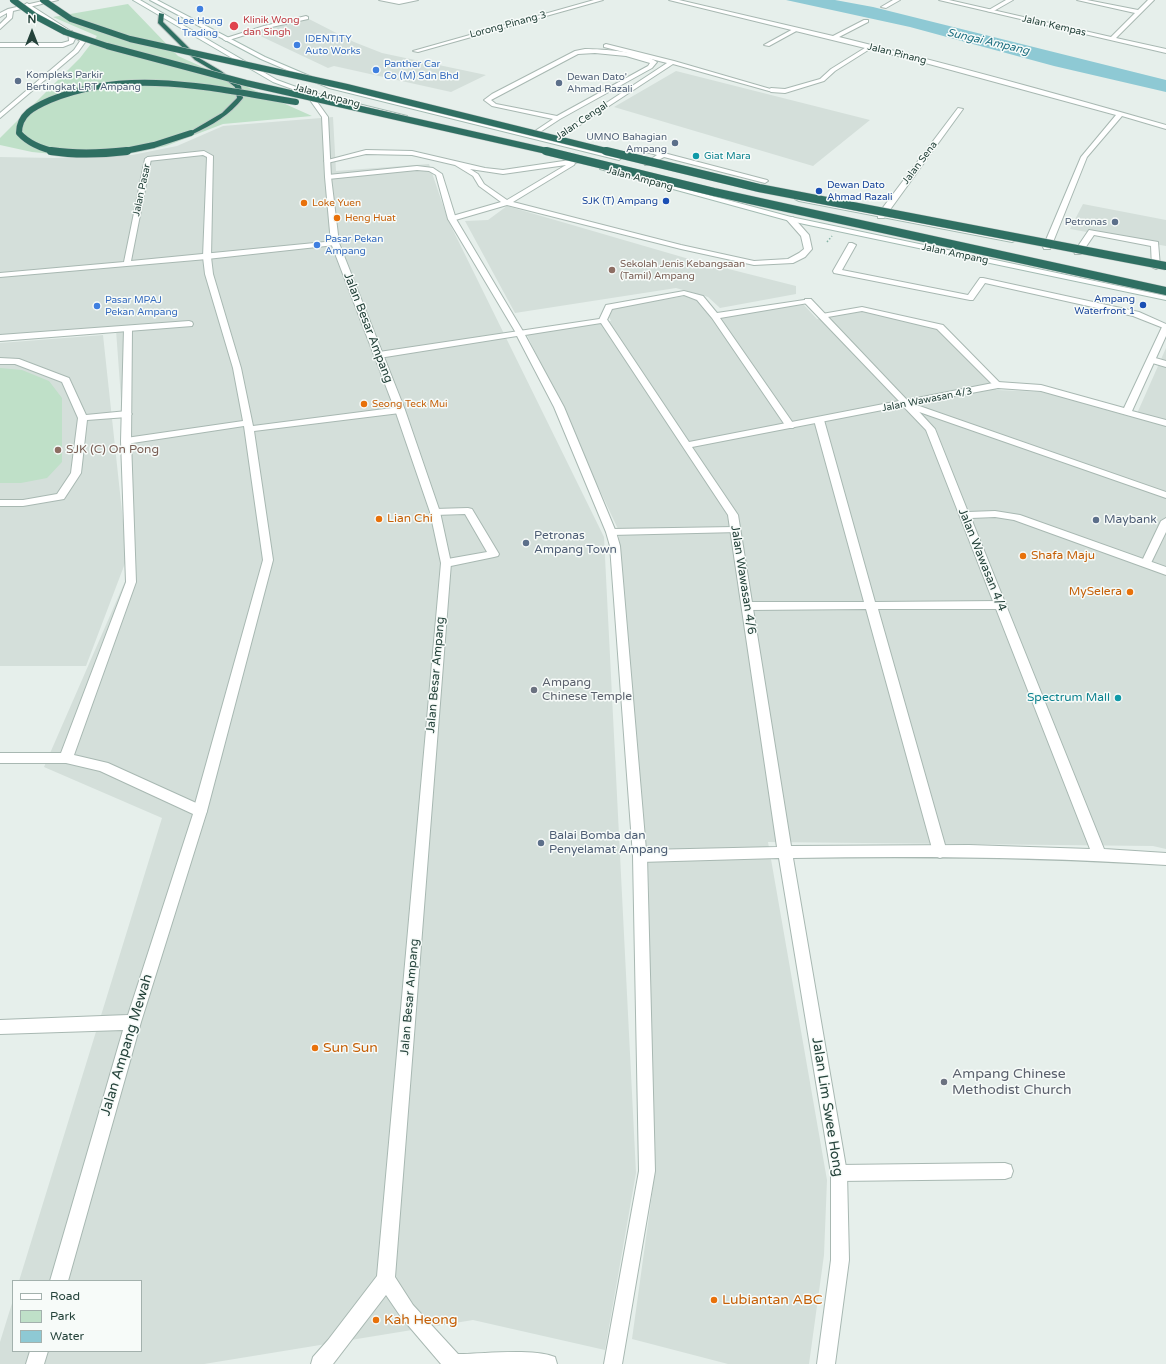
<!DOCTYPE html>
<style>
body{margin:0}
#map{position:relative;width:1166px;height:1364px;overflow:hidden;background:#e6efeb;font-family:"Varela Round",sans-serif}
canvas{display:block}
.legend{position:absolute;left:12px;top:1280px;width:130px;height:72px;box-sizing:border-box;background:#f7fbf9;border:1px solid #a3b1ad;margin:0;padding:5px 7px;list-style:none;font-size:12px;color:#24423a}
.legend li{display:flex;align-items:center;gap:8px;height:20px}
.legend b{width:20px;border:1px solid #a3b1ad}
.north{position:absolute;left:12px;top:12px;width:40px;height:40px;-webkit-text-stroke:3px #f7fbf9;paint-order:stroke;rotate:0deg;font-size:11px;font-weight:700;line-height:16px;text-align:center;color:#24423a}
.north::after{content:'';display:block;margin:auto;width:14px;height:18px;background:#24423a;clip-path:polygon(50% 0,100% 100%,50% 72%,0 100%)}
</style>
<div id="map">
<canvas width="1166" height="1364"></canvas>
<ul class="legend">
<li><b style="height:5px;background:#fff"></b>Road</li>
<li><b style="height:11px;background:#bfe0c8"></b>Park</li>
<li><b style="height:11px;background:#8ec9d4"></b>Water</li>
</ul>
<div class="north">N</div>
</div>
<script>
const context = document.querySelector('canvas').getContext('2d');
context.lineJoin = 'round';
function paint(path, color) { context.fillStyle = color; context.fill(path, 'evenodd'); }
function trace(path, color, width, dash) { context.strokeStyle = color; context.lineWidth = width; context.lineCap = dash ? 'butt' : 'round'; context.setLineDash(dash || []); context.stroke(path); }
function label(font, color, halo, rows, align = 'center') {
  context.font = font + ' "Varela Round",sans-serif'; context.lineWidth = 3; context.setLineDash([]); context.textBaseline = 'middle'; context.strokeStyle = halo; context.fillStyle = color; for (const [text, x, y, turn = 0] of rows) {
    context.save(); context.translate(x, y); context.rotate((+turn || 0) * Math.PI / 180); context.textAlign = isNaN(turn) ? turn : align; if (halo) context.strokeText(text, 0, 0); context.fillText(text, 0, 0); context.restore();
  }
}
paint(new Path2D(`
 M307,18L354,42L382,53L486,75L451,92L334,66L328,68L254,33Z
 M676,71L870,120L813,166L614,107Z
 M333,117L336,171L429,164L448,220L604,537L636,1173L605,1350L473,1320L204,1364H0V1342L13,1300V1351H141V1281H19L162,818L44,767L133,563L116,330L0,338V157L54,158L132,155L177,146L223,126Z
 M1083,204L1166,220V246L1070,229Z
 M507,206L689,259L796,286V294L720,308L708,297L676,288L515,313L465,221L488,220Z
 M685,296L696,300L712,319L803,304L817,319L862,311L936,329L997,390L1044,392L1135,418L1166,348V849L1153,846L768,842L827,1180L824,1255L809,1364H728L632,1339L653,1187L648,865L618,529L527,335L611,321L609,317L613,308Z
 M103,335L127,558L86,666H0V343Z`), '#d4dfda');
paint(new Path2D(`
 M128,4L178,56L312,116L223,124L166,146L134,153L73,156L32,152L0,145V138L80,58L97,36L53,17Z
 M0,368L22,370L49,381L62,398V462L47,478L21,483H0Z`), '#bfe0c8');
paint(new Path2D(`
 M786,0H835L873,7L1166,80V92L1054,66L910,27Z`), '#8ec9d4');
const service = new Path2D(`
 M47,0H58L13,11L12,18L0,29V24L7,17V13L0,17V13L8,9Z
 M893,0H900L886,8L881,7Z
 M1006,0H1013L992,12L987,11Z
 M306,16L308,17V19L267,28L226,41L223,39L264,26Z
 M795,28L800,29L769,46L764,45Z
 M68,31H72L75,39L73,43L63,47H0V43H62L69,41Z
 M868,46L873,47L835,71L824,81L785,93L771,92L768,90L771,88L785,89L820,79L831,69Z
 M585,49C603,49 643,52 657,62L652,68L560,119L531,138L529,137V135L553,119L492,106L484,100L492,94L575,51ZM595,53L626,56L650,63L648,66L557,116L496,104L491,100L578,54Z
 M641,147L767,180L768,181L765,183L664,157L649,165H645V163L657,155L639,150L638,149Z
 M204,151L213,156L211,257L213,274L241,368L253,426L400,407L405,410L400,413L254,431L273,560L207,811L205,815L200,816L195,815L193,811L263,560L244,426L126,444L121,441L126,438L243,421L233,368L205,274L203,257L207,157L203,155L148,161L145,159L148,157Z
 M417,166L433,168L442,174L456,219L524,333L523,335H517L516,333L448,219L436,175L429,171L417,170L328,179L325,177L328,175Z
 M1089,230L1158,242L1160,267L1156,269L1152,267L1151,246L1094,235L1081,254H1075L1074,252Z
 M849,243H852L856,245L842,270L968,295L980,278H983L1139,312L1166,324V329L1133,316L985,283L973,300H970L834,273L833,271Z
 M684,291L703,296L717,313L811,299V303H808L720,318L795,426L793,428H787L712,318L697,300L684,295L612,309L606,322L603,323L599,320L606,305Z
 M862,307L943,325L1002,385L1001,387H995L937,329L862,311L822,318L818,316L822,314Z
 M189,321L192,322L193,324L192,326L0,341V335Z
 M1152,357L1166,361V367L1149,362L1148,360Z
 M0,358L19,359L69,378L86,415L127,411L132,414L127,417L87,420L81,473L64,499L23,506H0V500H23L57,494L71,473L78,418L62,382L15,364H0Z
 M905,401L1166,492V498L902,406L900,404L902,402Z
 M819,417L824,420L875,602L1000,601L1004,602L1006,605L1004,608L1000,609H878L947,852L945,856L940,858L935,856L933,852L866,609L748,610L744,609L742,606L744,603L748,602H864L814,420Z
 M468,508L472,509L499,554L498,556L494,557L446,567L442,566L441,563L442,560L487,552L465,514L435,515L430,512L435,509Z
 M1166,518V532L1151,563L1150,566H1142L1141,563L1161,521Z
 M735,527L740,530L739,532L611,535L606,532L611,529Z
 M640,850L645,852L647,856L655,1171L622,1364H604L639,1171L633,856L635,852Z
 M1005,1163L1011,1165L1013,1171L1011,1177L1005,1179L839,1181L833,1179L831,1173L833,1167L839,1165Z`);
const minor = new Path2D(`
 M379,0H418L399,4Z
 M594,0H603L418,52L413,51Z
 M669,0H679L833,36L864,20H868V22L839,37C949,64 1058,94 1166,125V129L1122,116L1087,157L1051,247L1050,249H1044L1043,247L1081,157L1116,115L918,61Z
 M939,0H949L1111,37L1135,13L1077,0H1087L1138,10L1148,0H1154L1116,38L1166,49V53Z
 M27,3L86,41L78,52L0,118V113L74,50L80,41L25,6L24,5Z
 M606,44L674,61L774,90L769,91L673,64L554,142H550V140L667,63L604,47V45Z
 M958,108L963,109L884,218H878V214Z
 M366,150L412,151L485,168L503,170L577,159L580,161L579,162L575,163L574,165L513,202L681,245L754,261L788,259L799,253L804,249L801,236L786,219L790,217H793L809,235L812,249L805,257L793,263L754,265L681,249L507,205L452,221L448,219L449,217L501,202L479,186L473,176L455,165L412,155L366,154L327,163L324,161ZM566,165L507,200L484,184L478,174L470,169L503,174Z
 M148,157L151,159L131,261L335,241L339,243L335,245L207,259L0,277V273L124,262L145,159Z
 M805,299H811L907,400L998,382L1041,385L1124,408L1162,327L1166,324V336L1132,411L1166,420V426L1041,391L998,388L912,404L935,429L968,512L995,511L1020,515L1166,567V575L1014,520L995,517L971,518L1104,849L1166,853V865C1042,857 917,856 793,858L847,1173L849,1260L835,1364H817L831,1260V1173L779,858L640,862L635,860L633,856L610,546L606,532L554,407L517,336L379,358L375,355L379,352L606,318L689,442L899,401L805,303ZM601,323L728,515L777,847L646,850L620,546L616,532L564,407L525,335ZM903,406L926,430L1090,849L969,845L791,846L738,515L692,447Z
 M128,326L132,329L131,441L136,582L74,755L108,763L205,807L207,811L141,1022L68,1281H50L123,1030L0,1034V1020L128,1015L193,814L100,771L66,763H0V753H61L126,582L121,441L124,329Z
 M30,1351H48L44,1364H26Z`);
const tertiary = new Path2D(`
 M308,91L310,92L328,117L331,177L339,243L405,410L440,512L451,563L395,1277L413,1305L458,1354C483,1354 533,1348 555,1357L557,1364H441L401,1317L386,1295L333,1364H311L313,1357L328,1340L377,1276L441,563L430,512L395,410L331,243L325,177L322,117L305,93Z`);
const secondary = new Path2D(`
 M133,0H140L277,80L310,92L407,116L404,118L306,94L273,82Z
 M150,0H157L265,57L333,86L622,158L619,160L329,88L261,59Z
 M600,167H604L791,217L1166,296V300L790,221L600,169Z
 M796,197L1012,238L1016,240L1012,242L799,201L795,199Z`);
const motorway = new Path2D(`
 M159,13L164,14L163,22L199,58L221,71L241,86L243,98C230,115 212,125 193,134L188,133L222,113L237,98L235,87L217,73L195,60L158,23Z`);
trace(service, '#a8b8b2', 2);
trace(minor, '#a8b8b2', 2);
trace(tertiary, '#a8b8b2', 2);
trace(secondary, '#a4bbb3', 2);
trace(motorway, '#c2cac8', 2);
paint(service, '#fff');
paint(minor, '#fff');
paint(tertiary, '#fff');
paint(secondary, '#fff');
paint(motorway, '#2f6f62');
const motorwayBridgeFar1 = new Path2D(`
 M13,0L35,16L65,32L107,46L246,83L551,152
 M43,0L71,19L130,39L347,87L610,152
 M57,152C42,149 29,144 19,133C19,114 34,107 50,100C129,67 215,89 296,102
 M120,152L154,145L191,133`);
const motorwayBridge = new Path2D(`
 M51,151C77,155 101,154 127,151
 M546,151L714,192L1166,291
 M606,151L759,188L1166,266`);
trace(motorwayBridgeFar1, '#c2cac8', 7, []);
trace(motorwayBridge, '#c2cac8', 9, []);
trace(new Path2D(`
 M827,242L832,236`), '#86b3a5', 1.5, [1.5, 2]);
trace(motorwayBridgeFar1, '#2f6f62', 6);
trace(motorwayBridge, '#2f6f62', 8);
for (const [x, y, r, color] of [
 [200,9,4,"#3f7fe0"],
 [234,26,5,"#e0444e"],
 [297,45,4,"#3f7fe0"],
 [376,70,4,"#3f7fe0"],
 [18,81,4,"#5c6f8a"],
 [559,83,4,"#5c6f8a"],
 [675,143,4,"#5c6f8a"],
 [696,156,4,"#0f9aa8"],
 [819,191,4,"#1a4fb4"],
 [666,201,4,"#1a4fb4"],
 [304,203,4,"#e8710a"],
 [337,218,4,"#e8710a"],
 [1115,222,4,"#5c6f8a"],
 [317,245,4,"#3f7fe0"],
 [612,270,4,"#8d6e63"],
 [1143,305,4,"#1a4fb4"],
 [97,306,4,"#3f7fe0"],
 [364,404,4,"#e8710a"],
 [58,450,4,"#8d6e63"],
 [379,519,4,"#e8710a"],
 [1096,520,4,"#5c6f8a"],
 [526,543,4,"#5c6f8a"],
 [1023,556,4,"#e8710a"],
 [1130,592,4,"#e8710a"],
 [534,690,4,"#6b7280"],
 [1118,698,4,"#0f9aa8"],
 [541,843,4,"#5c6f8a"],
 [315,1048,4,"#e8710a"],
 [944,1082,4,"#6b7280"],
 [714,1300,4,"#e8710a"],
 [376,1320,4,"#e8710a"]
]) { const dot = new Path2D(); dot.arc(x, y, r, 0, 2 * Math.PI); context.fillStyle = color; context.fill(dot); trace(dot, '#f7fbf9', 1.5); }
label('10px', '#be3a42', '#f7fbf9', [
 ["Klinik Wong",243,20],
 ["dan Singh",243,32]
], 'left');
label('10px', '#366cbe', '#f7fbf9', [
 ["Lee Hong",200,21,"center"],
 ["Trading",200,33,"center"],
 ["IDENTITY",305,39],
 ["Auto Works",305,51],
 ["Panther Car",384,64],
 ["Co (M) Sdn Bhd",384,76],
 ["Pasar Pekan",325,239],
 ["Ampang",325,251],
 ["Pasar MPAJ",105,300],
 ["Pekan Ampang",105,312]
], 'left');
label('10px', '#24423a', '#f7fbf9', [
 ["Lorong Pinang 3",508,25,-15],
 ["Jalan Kempas",1054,26,13],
 ["Jalan Pinang",897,54,14],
 ["Jalan Ampang",327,96,15],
 ["Jalan Cengal",582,121,-34],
 ["Jalan Sena",920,163,-53],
 ["Jalan Ampang",640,179,15],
 ["Jalan Pasar",142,190,-78],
 ["Jalan Ampang",955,254,12],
 ["Jalan Wawasan 4/3",927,400,-11]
]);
label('10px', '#4e5e75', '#f7fbf9', [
 ["Kompleks Parkir",26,75],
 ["Bertingkat LRT Ampang",26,87],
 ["Dewan Dato'",567,77],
 ["Ahmad Razali",567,89],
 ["UMNO Bahagian",667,137,"right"],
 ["Ampang",667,149,"right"],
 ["Petronas",1107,222,"right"]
], 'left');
label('10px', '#0d838f', '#f7fbf9', [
 ["Giat Mara",704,156]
], 'left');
label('10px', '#164399', '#f7fbf9', [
 ["Dewan Dato",827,185,"left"],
 ["Ahmad Razali",827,197,"left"],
 ["SJK (T) Ampang",658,201],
 ["Ampang",1135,299],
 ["Waterfront 1",1135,311]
], 'right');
label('10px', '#c56008', '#f7fbf9', [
 ["Loke Yuen",312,203],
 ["Heng Huat",345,218],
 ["Seong Teck Mui",372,404]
], 'left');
label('10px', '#785e54', '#f7fbf9', [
 ["Sekolah Jenis Kebangsaan",620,264],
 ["(Tamil) Ampang",620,276]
], 'left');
label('italic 11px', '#1c6f80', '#f7fbf9', [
 ["Sungai Ampang",988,42,13]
]);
label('12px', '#24423a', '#f7fbf9', [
 ["Jalan Besar Ampang",368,328,69],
 ["Jalan Wawasan 4/4",982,560,68],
 ["Jalan Wawasan 4/6",743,580,81],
 ["Jalan Besar Ampang",436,675,-85],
 ["Jalan Besar Ampang",410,997,-85]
]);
label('12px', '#785e54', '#f7fbf9', [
 ["SJK (C) On Pong",66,450]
], 'left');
label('12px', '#c56008', '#f7fbf9', [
 ["Lian Chi",387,519],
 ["Shafa Maju",1031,556],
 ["MySelera",1122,592,"right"]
], 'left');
label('12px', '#4e5e75', '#f7fbf9', [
 ["Maybank",1104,520],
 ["Petronas",534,536],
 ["Ampang Town",534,550],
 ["Balai Bomba dan",549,836],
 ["Penyelamat Ampang",549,850]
], 'left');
label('12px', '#5b616d', '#f7fbf9', [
 ["Ampang",542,683],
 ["Chinese Temple",542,697]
], 'left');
label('12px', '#0d838f', '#f7fbf9', [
 ["Spectrum Mall",1110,698]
], 'right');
label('14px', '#24423a', '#f7fbf9', [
 ["Jalan Ampang Mewah",127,1045,-73],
 ["Jalan Lim Swee Hong",827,1107,81]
]);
label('14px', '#c56008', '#f7fbf9', [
 ["Sun Sun",323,1048],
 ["Lubiantan ABC",722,1300],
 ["Kah Heong",384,1320]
], 'left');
label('14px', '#5b616d', '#f7fbf9', [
 ["Ampang Chinese",952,1074],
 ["Methodist Church",952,1090]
], 'left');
</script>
